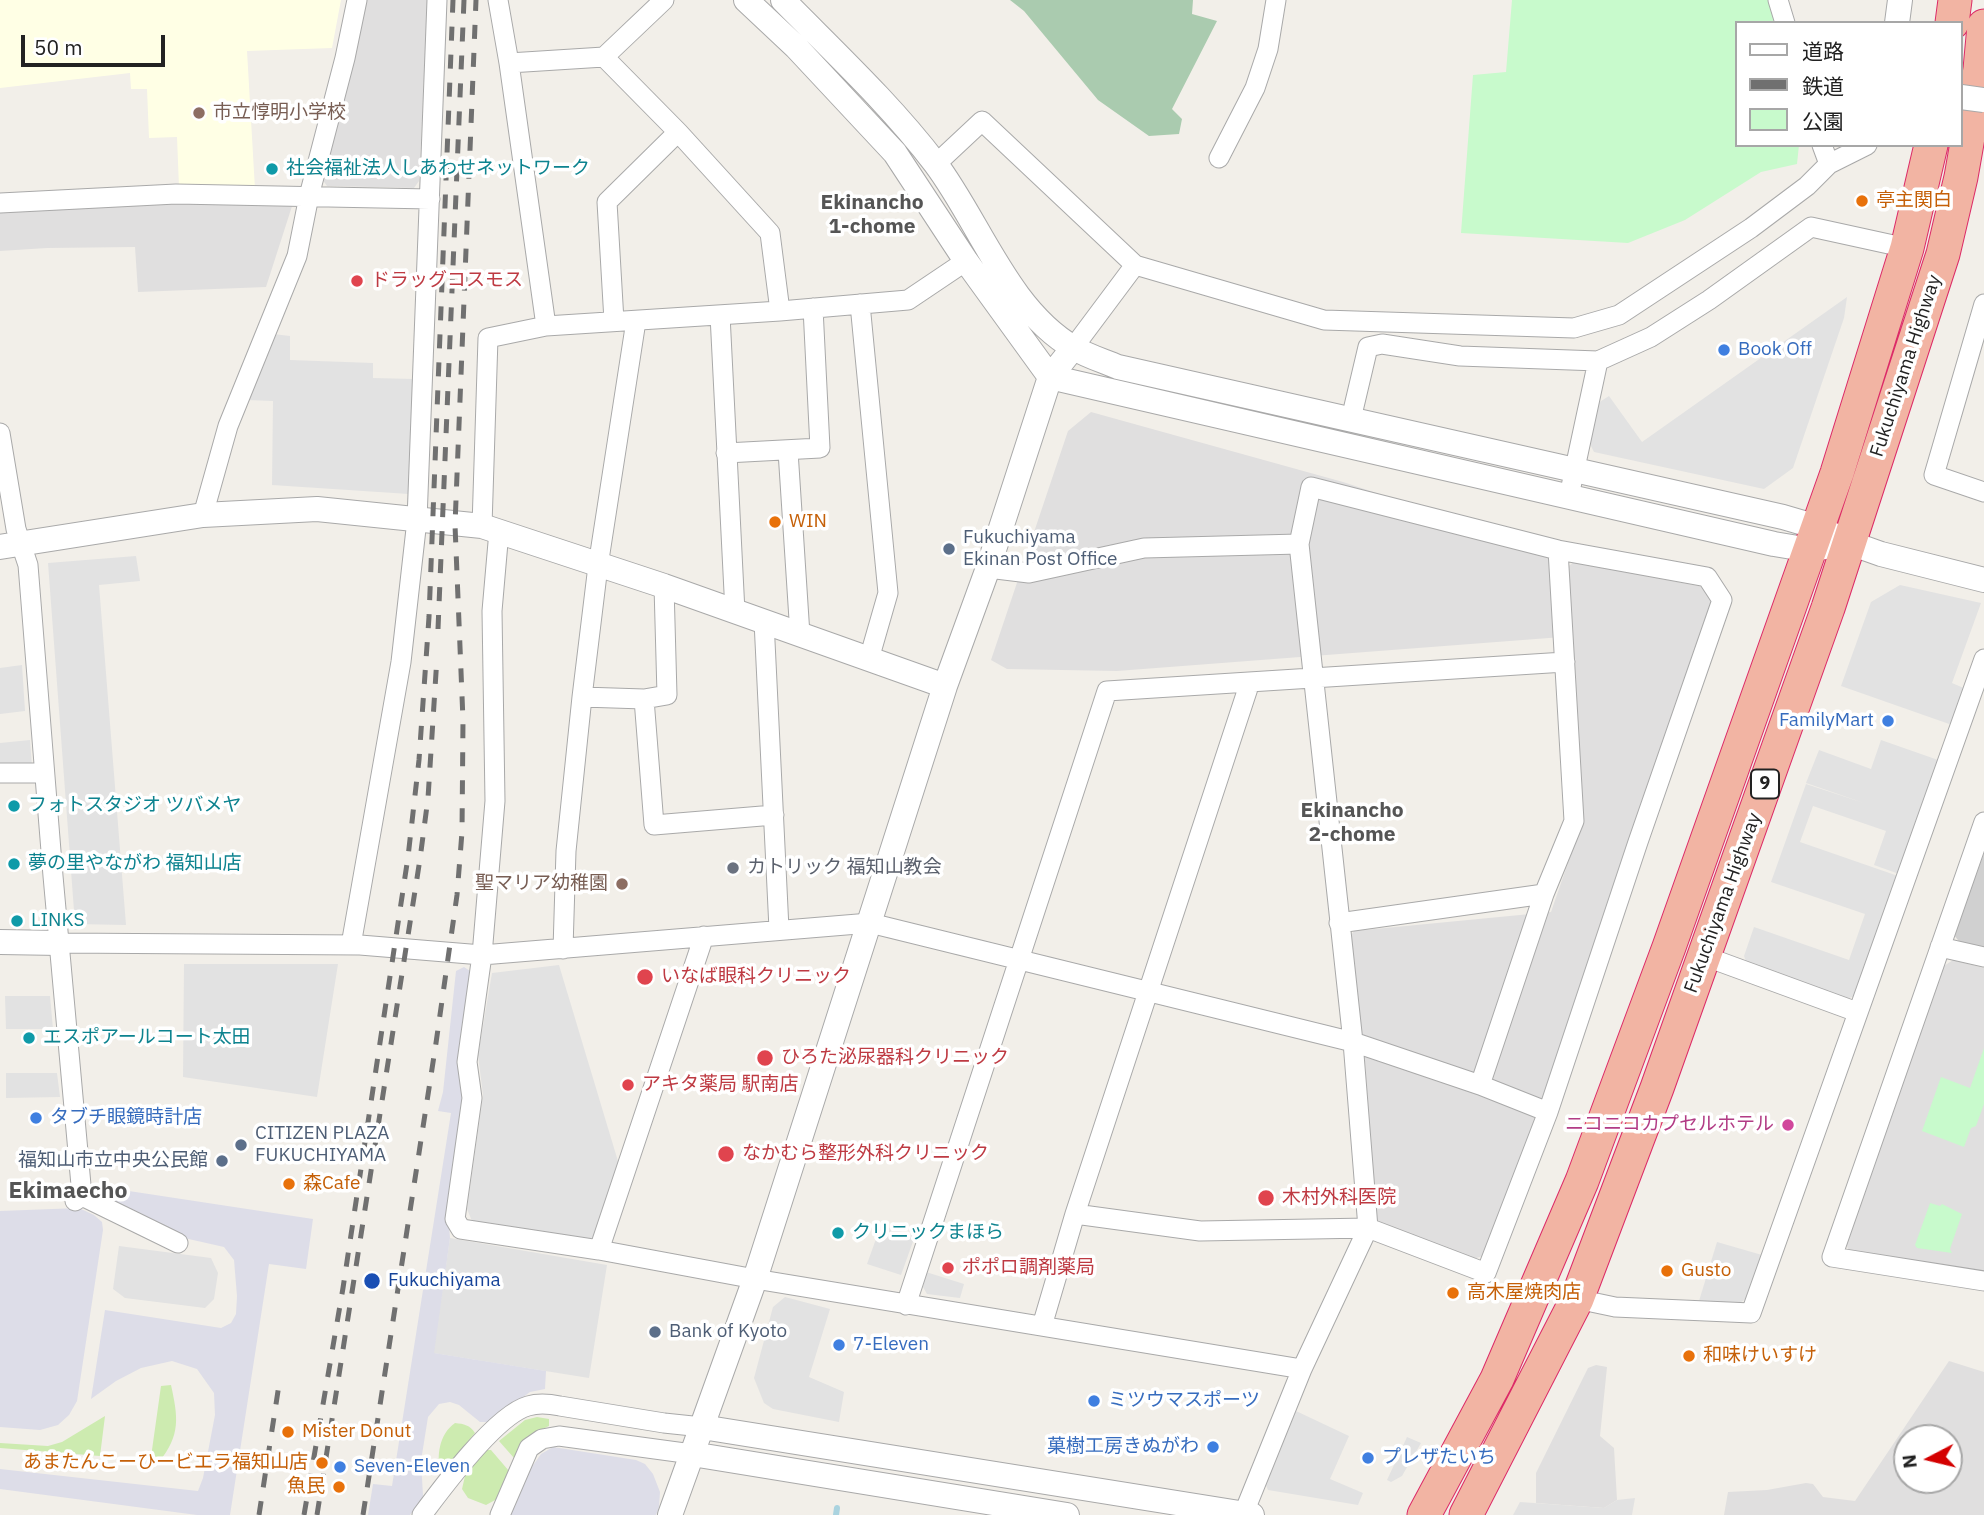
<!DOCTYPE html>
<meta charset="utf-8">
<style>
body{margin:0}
#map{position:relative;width:1984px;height:1515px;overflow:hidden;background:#f2efe9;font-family:"IBM Plex Sans","Noto Sans JP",sans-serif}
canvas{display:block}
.legend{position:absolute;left:1735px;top:21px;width:228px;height:126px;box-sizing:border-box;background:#fff;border:2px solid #a7a7a7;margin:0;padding:9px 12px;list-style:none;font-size:21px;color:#222}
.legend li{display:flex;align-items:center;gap:14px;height:35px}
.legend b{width:35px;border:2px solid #a7a7a7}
.north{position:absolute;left:1893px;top:1424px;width:70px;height:70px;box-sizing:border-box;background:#fff;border:2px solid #a7a7a7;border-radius:50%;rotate:263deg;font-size:19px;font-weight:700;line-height:28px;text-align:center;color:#222}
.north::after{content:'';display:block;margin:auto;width:24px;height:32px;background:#d40000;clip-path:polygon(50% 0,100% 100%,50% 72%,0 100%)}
.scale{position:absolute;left:21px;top:35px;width:144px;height:32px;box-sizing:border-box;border:4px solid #222;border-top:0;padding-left:9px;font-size:21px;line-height:24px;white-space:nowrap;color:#222;-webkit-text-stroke:5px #fff;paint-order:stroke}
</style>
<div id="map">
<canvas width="1984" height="1515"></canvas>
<ul class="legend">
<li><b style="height:9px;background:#fff"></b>道路</li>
<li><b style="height:9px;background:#707070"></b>鉄道</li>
<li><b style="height:19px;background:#c8facc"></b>公園</li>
</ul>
<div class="north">N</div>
<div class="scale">50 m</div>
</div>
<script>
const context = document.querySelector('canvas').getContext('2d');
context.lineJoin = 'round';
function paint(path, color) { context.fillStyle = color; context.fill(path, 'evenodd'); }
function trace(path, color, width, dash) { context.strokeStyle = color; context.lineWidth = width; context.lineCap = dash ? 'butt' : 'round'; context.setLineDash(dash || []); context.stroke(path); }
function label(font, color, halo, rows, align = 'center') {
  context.font = font + ' "IBM Plex Sans","Noto Sans JP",sans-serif'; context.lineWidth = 7; context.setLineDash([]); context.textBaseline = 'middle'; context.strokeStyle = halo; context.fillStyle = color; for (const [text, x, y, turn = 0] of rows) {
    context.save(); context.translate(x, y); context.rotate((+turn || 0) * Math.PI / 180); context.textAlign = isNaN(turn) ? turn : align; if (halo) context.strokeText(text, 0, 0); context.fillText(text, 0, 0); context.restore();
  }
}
paint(new Path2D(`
 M365,0H428L419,181L414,188L327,186L322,179Z
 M294,200L266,287L138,292L135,247L47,248L0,251V209Z
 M1091,412L1343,482L1556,552L1562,637L1117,671L1007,669L991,660L1068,431Z
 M1574,562L1704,587L1713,595L1673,721L1609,897L1538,1115L1483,1256L1473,1259L1384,1228L1375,1219L1365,1062L1349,938L1354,931L1551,912L1582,822L1566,568Z
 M1953,960L1984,968V1273L1849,1251L1845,1242L1944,966Z
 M1949,1361L1984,1372V1515H1724L1728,1492L1767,1490L1806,1483L1813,1484L1823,1497L1855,1501ZM1907,1438H1949V1480H1907Z
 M1596,1365L1607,1367L1600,1436L1614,1448L1617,1500L1604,1508L1536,1503V1473L1588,1368Z`), '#e0dfdf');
paint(new Path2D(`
 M0,0H341L332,48L247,51L255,189L179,187L177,137L149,138L147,89H131L130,73L0,88Z`), '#ffffe5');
paint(new Path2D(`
 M1984,853V950L1961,944L1954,935Z`), '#d0d0d0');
paint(new Path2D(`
 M171,1385C178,1417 181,1435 159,1462L151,1457L161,1386Z
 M105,1416L100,1456L0,1448V1443L48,1446L62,1442Z
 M537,1417L549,1419V1426L534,1433L514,1458L499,1441L525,1420Z
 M455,1423C464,1424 470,1425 475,1433L441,1474C436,1457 439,1434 455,1423Z
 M485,1450H491L509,1471L497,1499L486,1505L468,1498L462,1489L465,1476Z`), '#cdebb0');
paint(new Path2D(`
 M1010,0H1193L1192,14L1217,21L1172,109L1182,119L1179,134L1149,136L1098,100L1024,11Z`), '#aacbaf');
paint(new Path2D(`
 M1512,0H1769L1774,23H1737V145H1799L1797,164L1761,172L1685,220L1628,243L1461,233L1473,75L1506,72Z
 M1984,1048V1104L1976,1126L1971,1128L1964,1147L1922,1131L1941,1077L1970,1088Z
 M1930,1203L1940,1206L1942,1204L1962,1214L1950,1249L1952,1253L1917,1248L1915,1245Z`), '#c8facc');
paint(new Path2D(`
 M1847,297L1844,318L1793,468L1764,489L1594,452L1589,442L1598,403L1609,396L1642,442Z
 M273,334L290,336V360L373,363V378L414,379L409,494L272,485L273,401L247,400Z
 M136,556L140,581L99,585L126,925L75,924L48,563Z
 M1900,585L1981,603L1952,683L1966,689L1952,725L1841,686L1871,602Z
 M22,665L25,711L0,714V668Z
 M30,740L32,766L0,765V743Z
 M1881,740L1941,761L1899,874L1874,865L1886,831L1813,806L1800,842L1898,876L1855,996L1846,999L1747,964L1744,956L1754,927L1849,960L1865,914L1771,882L1806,784L1864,803L1806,783L1819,750L1871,769Z
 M184,964H338L317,1097L183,1077Z
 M559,965L620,1168L598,1235L587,1240L472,1221L467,1209L483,1095L478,1055L492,973Z
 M5,996H50L53,1029H6Z
 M6,1073H57L60,1097L6,1098Z
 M881,1225L915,1236L901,1275L867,1264Z
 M450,1238L607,1265L589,1378L433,1353Z
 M1717,1242L1762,1255L1749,1297L1738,1304L1699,1301Z
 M119,1246L211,1258L218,1273L214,1299L205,1308L125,1298L113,1289Z
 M926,1272L964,1284L960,1298L927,1294L923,1287Z
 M785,1297L830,1309L809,1377L844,1392L839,1422L773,1409L764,1403L754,1378L773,1307Z
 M1296,1411L1349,1436L1330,1479L1363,1493L1358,1505L1268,1490L1265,1483Z
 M1407,1437L1421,1443L1402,1476L1391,1482L1387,1480Z
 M1635,1498L1632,1515H1513L1520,1502L1604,1508L1617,1500Z`), '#e2e2e2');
paint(new Path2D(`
 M464,967L470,971L459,1060L466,1098L448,1212L450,1238L434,1353L546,1371L545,1389L530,1392L490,1422H480L459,1405L450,1402L439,1404L428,1417L421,1461L423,1496L420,1502L410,1515H368L373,1484L392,1486L451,1113L438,1111L443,1092L456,971Z
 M96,1186L313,1219L306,1269L269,1264L230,1515H197L0,1489V1469L198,1491L203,1478L215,1415L214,1393L197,1369L172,1361L141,1368L116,1381L91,1399L105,1310L221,1328L231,1323L236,1314L237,1296L234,1260L224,1247L171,1235L90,1191Z
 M79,1208L94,1215L102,1222L103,1230L77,1401L69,1415L58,1425L40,1430L0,1427V1211Z
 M553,1447L636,1460L645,1464L653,1474L660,1492L659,1507L656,1515H510L529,1471L541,1454Z`), '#dddde8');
trace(new Path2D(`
 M836,1515L837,1508`), '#aad3df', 6);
const minor = new Path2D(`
 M498,0L509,63L546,326
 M1778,0L1785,23
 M604,57L678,132L770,233L780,311
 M509,63L604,57L664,0
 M1822,145L1829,164
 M1219,158L1255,88L1268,49L1276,0
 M936,164L982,121L1135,265L1324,320L1574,328L1619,315L1751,228L1807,186L1829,164L1867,145
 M0,203L176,194L430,199
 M860,304L888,593L869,659
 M1984,304L1934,475L1984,492
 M720,315L735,612
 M614,321L607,202L678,132
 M1073,348L1135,265
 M1351,419L1368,347L1382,344L1460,356L1598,361
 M0,433L16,529L28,565L53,876L82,1196L75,1201
 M788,451L800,635
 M726,453L820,448L813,308
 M1569,496L1598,361L1651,337L1709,300L1811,227L1907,248
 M203,515L228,426L297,256L309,196L345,58L357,0
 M482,526L488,338L546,326L780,311L908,300L966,261
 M499,531L492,611L495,801L482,955L467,1062L472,1098L455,1219L461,1229L599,1250L755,1279L1302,1369
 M988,568L1029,573L1144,548L1299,544
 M764,621L779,929
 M582,697L644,699L654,825L774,815
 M644,699L667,695L664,586
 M0,773H44
 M1984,822L1832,1257L1984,1281
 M1339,923L1544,894
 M60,943L360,945L482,955L870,923L1353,1042L1480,1085L1548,1112
 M351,945L401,662L417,520L437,0
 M1940,947L1984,957
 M563,949L566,851L582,697L598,566L636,321
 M1704,956L1857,1012
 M1480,1085L1544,894L1574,821L1558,550
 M82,1196L178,1243
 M1075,1214L1200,1231L1368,1228L1486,1273L1548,1112L1638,842L1722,600L1707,577L1558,550L1311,487L1299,544L1353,1042L1368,1228L1302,1369L1243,1515
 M599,1250L704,936
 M1577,1299L1615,1307L1751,1313L1984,659
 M906,1305L1107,691L1565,662
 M1042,1326L1075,1214L1250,682
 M422,1515C442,1488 496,1415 528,1406C538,1403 550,1404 560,1406L664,1423L702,1427
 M500,1515L529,1448L542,1439L559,1436L692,1454`);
const tertiary = new Path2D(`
 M746,0L796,47L895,153L966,261L1050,377L1774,544L1810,550L1825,547
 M783,0C835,53 890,104 935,163C979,221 1008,310 1074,348C1087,356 1104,361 1118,367L1783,517L1817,527L1850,543L1881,554L1984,580
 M1897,23L1900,0
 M0,547L203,515L317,509L482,526L664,586L945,686
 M0,942L60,943
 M702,1427L1252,1515
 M692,1454L1067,1515
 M670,1515L755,1279L945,686L988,568L1050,377L1073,348`);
const trunk = new Path2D(`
 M1952,23L1955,0
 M1424,1515L1497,1379L1582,1181L1669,947L1837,473L1907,248L1931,145
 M1466,1515L1577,1299L1657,1088L1828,608L1943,254L1961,177L1980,69L1984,26`);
trace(minor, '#a9a9a9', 21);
trace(tertiary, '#a9a9a9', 26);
trace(trunk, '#dc2a67', 35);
trace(minor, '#fff', 19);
trace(tertiary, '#fff', 24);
trace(trunk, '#f2b4a3', 33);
trace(new Path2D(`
 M438,629L464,0
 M259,1515L280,1378
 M304,1515L343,1288L408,857L419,760L429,617L453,0
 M317,1515L420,859L428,798L437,657
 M363,1515L436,1043L457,895L462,832L463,720L455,525L476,0`), '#707070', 5, [14, 14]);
const tertiaryBridge = new Path2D(`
 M1961,97L1984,100`);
trace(tertiaryBridge, '#a9a9a9', 26, []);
trace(tertiaryBridge, '#fff', 24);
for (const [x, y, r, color] of [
 [199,113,7,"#8d6e63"],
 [272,169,7,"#0f9aa8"],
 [1862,201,7,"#e8710a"],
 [357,281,7,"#e0444e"],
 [1724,350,7,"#3f7fe0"],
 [775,522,7,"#e8710a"],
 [949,549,7,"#5c6f8a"],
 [1888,721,7,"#3f7fe0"],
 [14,806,7,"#0f9aa8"],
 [14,864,7,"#0f9aa8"],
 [733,868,7,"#6b7280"],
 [622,884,7,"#8d6e63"],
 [17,921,7,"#0f9aa8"],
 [645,977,9,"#e0444e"],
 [29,1038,7,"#0f9aa8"],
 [765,1058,9,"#e0444e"],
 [628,1085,7,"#e0444e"],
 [36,1118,7,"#3f7fe0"],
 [1788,1125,7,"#d1479c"],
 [241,1145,7,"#5c6f8a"],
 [726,1154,9,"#e0444e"],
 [222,1161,7,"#5c6f8a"],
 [289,1184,7,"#e8710a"],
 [1266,1198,9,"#e0444e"],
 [838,1233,7,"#0f9aa8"],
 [948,1268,7,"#e0444e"],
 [1667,1271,7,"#e8710a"],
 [372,1281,9,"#1a4fb4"],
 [1453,1293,7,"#e8710a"],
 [655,1332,7,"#5c6f8a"],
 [839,1345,7,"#3f7fe0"],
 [1689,1356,7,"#e8710a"],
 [1094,1401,7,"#3f7fe0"],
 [288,1432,7,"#e8710a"],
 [1213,1447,7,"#3f7fe0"],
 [1368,1458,7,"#3f7fe0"],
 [322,1463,7,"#e8710a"],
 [340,1467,7,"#3f7fe0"],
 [339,1487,7,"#e8710a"]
]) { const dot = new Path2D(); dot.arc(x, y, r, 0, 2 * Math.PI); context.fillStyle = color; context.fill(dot); trace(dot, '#fff', 2.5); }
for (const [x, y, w] of [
 [1765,784,28]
]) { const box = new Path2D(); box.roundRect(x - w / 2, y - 14.5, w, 29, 5); context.fillStyle = '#fff'; context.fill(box); trace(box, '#222', 2); }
label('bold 18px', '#222', null, [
 ["9",1765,784]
]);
label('19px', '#785e54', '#fff', [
 ["市立惇明小学校",213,113],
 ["聖マリア幼稚園",608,884,"right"]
], 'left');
label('19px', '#0d838f', '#fff', [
 ["社会福祉法人しあわせネットワーク",286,169],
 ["フォトスタジオ ツバメヤ",28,806],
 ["夢の里やながわ 福知山店",28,864],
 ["LINKS",31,921],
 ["エスポアールコート太田",43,1038],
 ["クリニックまほら",852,1233]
], 'left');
label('19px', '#c56008', '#fff', [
 ["亭主関白",1876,201],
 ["WIN",789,522],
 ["森Cafe",303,1184],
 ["Gusto",1681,1271],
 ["高木屋焼肉店",1467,1293],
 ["和味けいすけ",1703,1356],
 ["Mister Donut",302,1432],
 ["あまたんこーひービエラ福知山店",308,1463,"right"],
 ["魚民",325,1487,"right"]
], 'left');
label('19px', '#be3a42', '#fff', [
 ["ドラッグコスモス",371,281],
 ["いなば眼科クリニック",661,977],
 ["ひろた泌尿器科クリニック",781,1058],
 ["アキタ薬局 駅南店",642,1085],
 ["なかむら整形外科クリニック",742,1154],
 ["木村外科医院",1282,1198],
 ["ポポロ調剤薬局",962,1268]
], 'left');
label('19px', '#366cbe', '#fff', [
 ["Book Off",1738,350],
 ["FamilyMart",1874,721,"right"],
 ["タブチ眼鏡時計店",50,1118],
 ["7-Eleven",853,1345],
 ["ミツウマスポーツ",1108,1401],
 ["菓樹工房きぬがわ",1199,1447,"right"],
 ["プレザたいち",1382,1458],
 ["Seven-Eleven",354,1467]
], 'left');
label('19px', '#222', '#fff', [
 ["Fukuchiyama Highway",1906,366,-72],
 ["Fukuchiyama Highway",1723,903,-70]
]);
label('19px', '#4e5e75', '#fff', [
 ["Fukuchiyama",963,538],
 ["Ekinan Post Office",963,560],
 ["CITIZEN PLAZA",255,1134],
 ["FUKUCHIYAMA",255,1156],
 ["福知山市立中央公民館",208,1161,"right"],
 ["Bank of Kyoto",669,1332]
], 'left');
label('19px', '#5b616d', '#fff', [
 ["カトリック 福知山教会",747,868]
], 'left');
label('19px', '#b23c85', '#fff', [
 ["ニコニコカプセルホテル",1774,1125]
], 'right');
label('19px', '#164399', '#fff', [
 ["Fukuchiyama",388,1281]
], 'left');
label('bold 21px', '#555', '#fff', [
 ["Ekinancho",872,203],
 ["1-chome",872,227],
 ["Ekinancho",1352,811],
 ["2-chome",1352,835]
]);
label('bold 23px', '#555', '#fff', [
 ["Ekimaecho",68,1191]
]);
</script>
